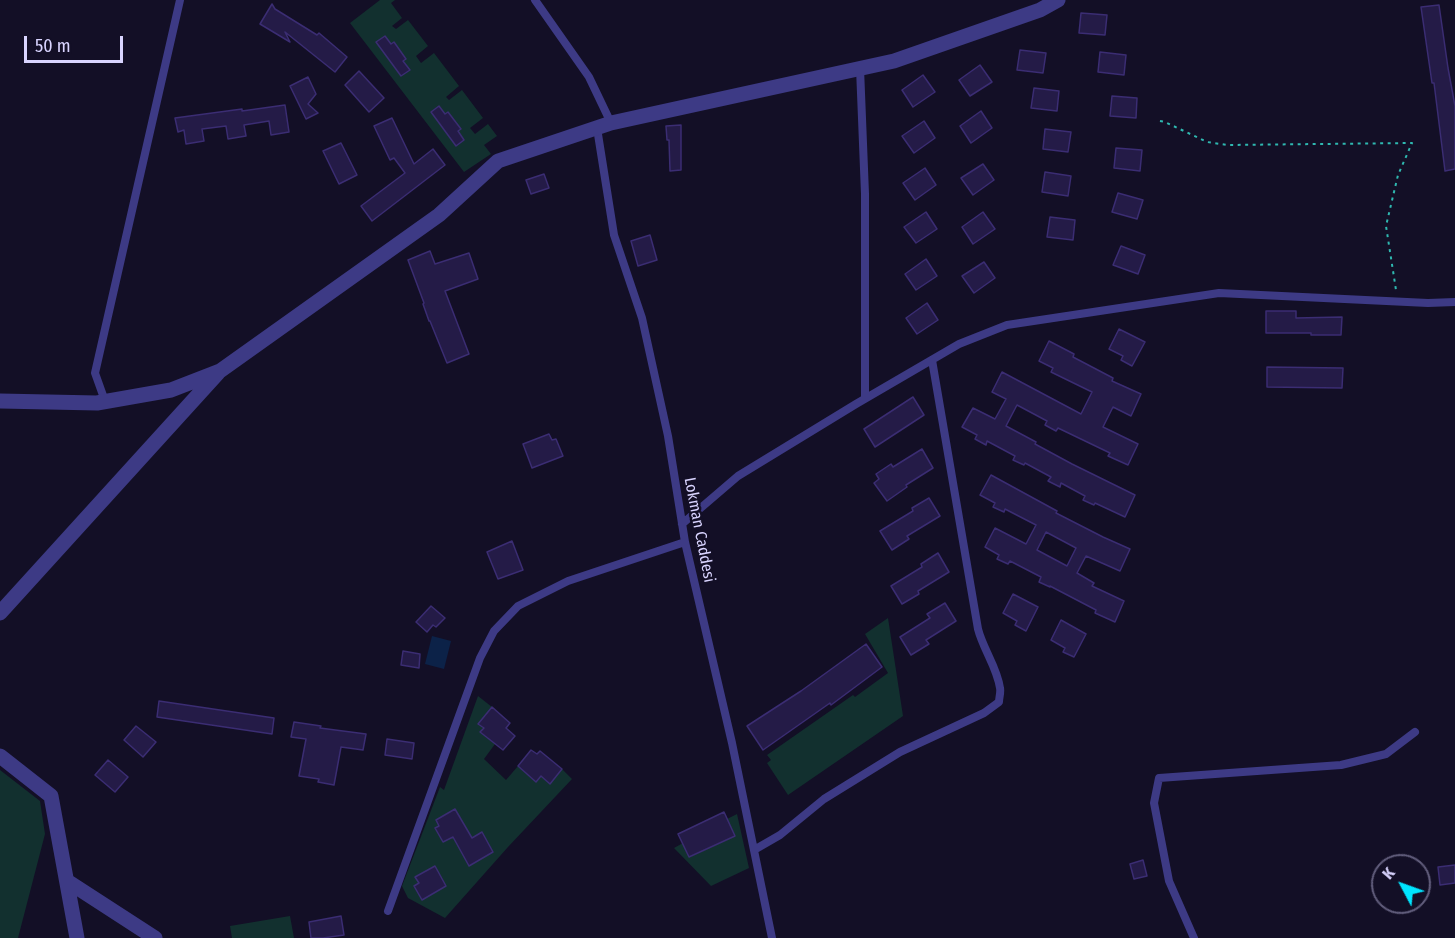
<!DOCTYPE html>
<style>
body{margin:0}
#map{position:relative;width:1455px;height:938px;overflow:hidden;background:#130f26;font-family:"Fira Sans Condensed",sans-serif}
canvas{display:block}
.north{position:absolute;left:1371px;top:854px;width:60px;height:60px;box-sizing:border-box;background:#130f26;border:2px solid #625e7d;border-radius:50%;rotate:311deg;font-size:16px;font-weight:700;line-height:24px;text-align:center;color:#d9d4ff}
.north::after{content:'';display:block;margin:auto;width:21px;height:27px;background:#00e5ff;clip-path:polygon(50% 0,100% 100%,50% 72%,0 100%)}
.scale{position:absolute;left:24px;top:36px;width:99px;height:27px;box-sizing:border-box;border:3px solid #d9d4ff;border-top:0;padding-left:8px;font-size:18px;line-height:21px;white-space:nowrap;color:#d9d4ff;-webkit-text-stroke:4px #130f26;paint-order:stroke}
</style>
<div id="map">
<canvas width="1455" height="938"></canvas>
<div class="north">K</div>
<div class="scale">50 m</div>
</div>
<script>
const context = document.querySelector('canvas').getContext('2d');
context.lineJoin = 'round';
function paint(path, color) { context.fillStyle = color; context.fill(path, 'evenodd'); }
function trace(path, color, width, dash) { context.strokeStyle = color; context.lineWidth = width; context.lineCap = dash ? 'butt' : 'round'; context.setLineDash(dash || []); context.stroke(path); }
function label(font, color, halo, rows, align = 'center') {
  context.font = font + ' "Fira Sans Condensed",sans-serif'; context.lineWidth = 5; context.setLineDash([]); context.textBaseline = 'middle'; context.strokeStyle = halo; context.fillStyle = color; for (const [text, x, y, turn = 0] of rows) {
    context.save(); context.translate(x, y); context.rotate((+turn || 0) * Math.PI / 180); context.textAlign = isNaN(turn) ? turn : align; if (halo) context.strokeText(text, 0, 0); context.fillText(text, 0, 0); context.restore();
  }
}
paint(new Path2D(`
 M380,0H395L391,3L402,18L392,26L396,29L408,20L428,46L416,56L421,63L434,53L459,86L446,97L449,100L462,90L483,118L470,128L475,134L488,124L497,136L484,145L491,154L464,172L350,23Z
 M888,618L903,716L788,795L767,763L771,760L767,755L853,695L855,697L888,673L865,634Z
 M478,696L492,707L478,724L484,728L481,732L495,744L484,759L506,780L518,766L536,782L541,776L550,784L562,769L572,779L508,847L445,918L408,898L402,886L440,787L444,790Z
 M0,770L40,801L45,834L18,938H0Z
 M737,814L749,868L711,886L674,848L683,843L690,857L707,849L711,830L718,844L735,836L727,819Z
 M290,916L294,938H232L230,926Z`), '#12302f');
paint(new Path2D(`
 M432,636L451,641L444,669L425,664Z`), '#0c2248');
const building = new Path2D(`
 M272,4L275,9L317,35L319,33L347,57L335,72L285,32L290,42L260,24Z
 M1439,5L1448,68L1455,106V169L1445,171L1434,83H1432L1421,7Z
 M1081,13L1107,15L1105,35L1079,33Z
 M385,36L391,44L394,42L406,59L403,61L410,70L401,76L376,42Z
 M1020,50L1046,53L1043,73L1017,70Z
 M1100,52L1126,55L1124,75L1098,72Z
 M980,65L992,82L970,96L959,80Z
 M359,71L384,98L369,112L345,85Z
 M923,75L935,92L913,107L902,90Z
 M308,77L316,94L308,104L318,113L306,119L290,86Z
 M1034,88L1059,91L1057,111L1031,108Z
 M1112,96L1137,98L1136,118L1110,116Z
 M285,105L289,132L271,135L269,121L244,125L246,136L228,139L226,126L202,129L204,141L186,144L184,130L178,132L175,118L242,109V111Z
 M439,106L445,114L448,112L461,129L458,131L464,140L456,146L431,112Z
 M981,111L992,128L971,143L960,126Z
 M392,118L414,164L433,149L445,165L372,221L361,206L405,173L394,158L390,160L374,126Z
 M924,121L935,138L914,153L902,136Z
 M681,125V170L670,171L669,140H667L666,126Z
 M1045,129L1071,132L1068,152L1043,149Z
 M341,143L357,175L339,184L323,151Z
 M1116,148L1142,150L1140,171L1114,168Z
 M983,164L994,180L973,195L961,178Z
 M925,168L936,185L915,200L903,183Z
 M1045,172L1071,176L1068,196L1042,192Z
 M544,174L549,188L531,194L526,180Z
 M1118,193L1143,200L1137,219L1112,212Z
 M926,212L937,229L916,243L904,227Z
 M983,212L995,229L973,244L962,227Z
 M1050,217L1075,220L1073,240L1047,237Z
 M650,235L657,260L638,266L631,241Z
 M1121,246L1145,255L1138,274L1113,265Z
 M430,251L435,264L469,253L478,279L445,291L469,354L447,363L430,321H429L423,304L424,303L408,260Z
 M926,259L937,276L916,290L905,274Z
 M984,262L995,278L974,293L962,276Z
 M927,303L938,320L917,334L906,318Z
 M1266,311H1296V318L1342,317L1341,335H1311V333H1266Z
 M1119,329L1145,342L1132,366L1121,360L1123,356L1109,349Z
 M1049,341L1074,354L1073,357L1113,378L1112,381L1141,394L1131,416L1113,407L1103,427L1138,444L1128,465L1108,456L1110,453L1058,428L1056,431L1045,425L1047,421L1017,405L1006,426L1036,442L1035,444L1072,464L1135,495L1125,517L1095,503L1094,505L1083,500L1085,496L1061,483L1060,487L1048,481L1051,477L1025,463L1024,465L1013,460L1015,456L987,441L986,445L975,439L977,435L962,427L973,408L995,419L1006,399L992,392L1002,372L1081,414L1092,392L1051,372L1053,368L1039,361Z
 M1267,367L1343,368L1342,388L1267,387Z
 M913,397L924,415L875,447L864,429Z
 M549,434L552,440L556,439L563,456L532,468L523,444Z
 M922,449L933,468L906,485L907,487L887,501L874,483L879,479L876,474L891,464L893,467Z
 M991,475L1057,511L1056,513L1103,537L1130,549L1120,571L1086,556L1077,573L1094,583L1092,586L1124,601L1115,622L1095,613L1096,610L1050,586V587L1039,582L1041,577L1010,561L1008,564L997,559L999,555L985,547L995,528L1026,544L1036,525L1005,509L1004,512L993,507L995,503L980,495ZM1046,532L1076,548L1067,566L1037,550Z
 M929,498L940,516L907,536L909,539L892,550L880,531L913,511L912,508Z
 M512,541L523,570L498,579L487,552Z
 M938,553L949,572L918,591L919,594L902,604L891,586L922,567L921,564Z
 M1013,594L1038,607L1026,631L1015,625L1017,621L1003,613Z
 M945,603L956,621L926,640L929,644L911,655L900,637L930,618L927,614Z
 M431,606L445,618L436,627L433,625L427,632L416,622Z
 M1061,620L1086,634L1074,657L1063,652L1065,648L1051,640Z
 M866,644L882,667L831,705L830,703L763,750L747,726L801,691Z
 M403,651L420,654L419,668L401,665Z
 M159,701L274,718L272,734L157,717Z
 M492,707L510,723L506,728L515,736L503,750L480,732L484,728L478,724Z
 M294,722L321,726L320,728L366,734L363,750L341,747L334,785L318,782L319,779L299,776L306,739L291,737Z
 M136,726L156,742L143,757L124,740Z
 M387,739L414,743L412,759L385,755Z
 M531,750L537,754L540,751L562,769L550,784L541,776L536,782L518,766Z
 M108,760L128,777L115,792L95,775Z
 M455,809L472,838L482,832L493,852L469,866L453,837L443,842L435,828L439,826L436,820Z
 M724,812L735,836L689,857L678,834Z
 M1143,860L1147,876L1134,879L1130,864Z
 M1455,865V883L1440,885L1438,867Z
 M435,866L446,886L422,900L414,886L419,883L415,877Z
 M341,916L344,935L323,938H311L309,922Z`);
paint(building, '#241b47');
trace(building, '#3b2d73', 1.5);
trace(new Path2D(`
 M1160,121L1165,122L1207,142L1227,145L1412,143L1398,175L1386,226L1396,290`), '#2fb8b0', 2, [3, 4.5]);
trace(new Path2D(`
 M535,0L589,77L611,123
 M860,68L865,194V398
 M597,128L614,235L642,318L668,436L685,542L732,743L772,938
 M105,401L95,373L180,0
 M682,524L738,476L856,404L959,344L1007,325L1219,293L1428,303L1455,302
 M754,850L780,835L824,799L900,752L984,713L999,702C999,698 1001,692 1000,688C997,667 983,649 978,629L932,360
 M388,911L480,658L494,631L518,606L568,581L685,542
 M1194,938L1169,881L1154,803L1159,778L1341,765L1386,754L1415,732`), '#3d3a85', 8);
trace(new Path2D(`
 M0,401L97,403L171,390L220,371L439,215L498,161L611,123L894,61L1040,10L1058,0
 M0,613L218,373
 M0,756L51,796L77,938
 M67,881L155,938`), '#3d3a85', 15);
label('16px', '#d9d4ff', '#130f26', [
 ["Lokman Caddesi",699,530,79]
]);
</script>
